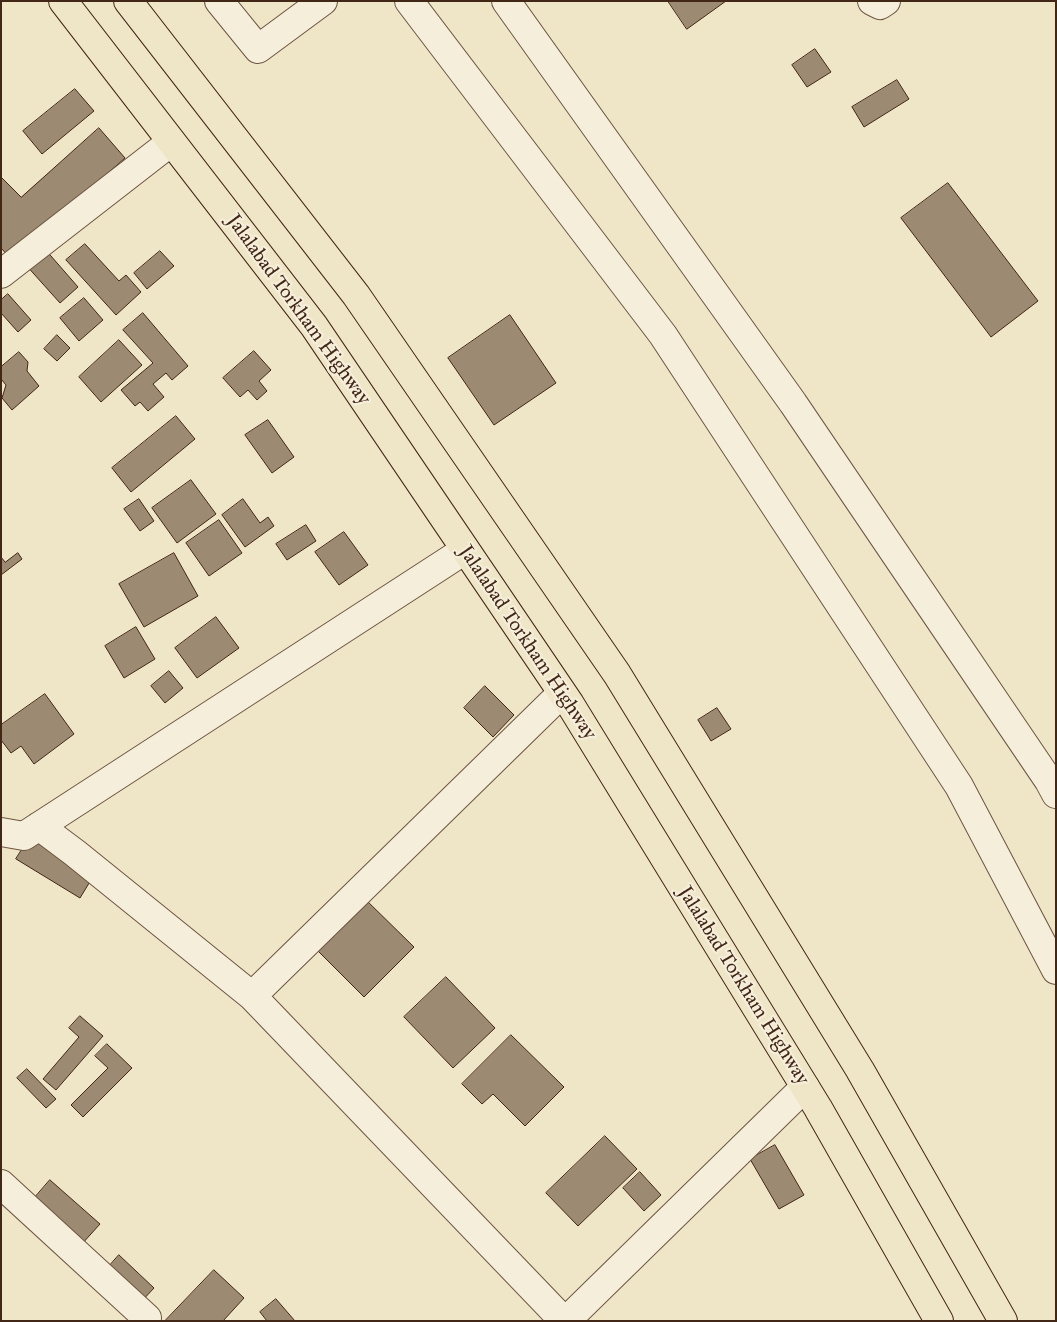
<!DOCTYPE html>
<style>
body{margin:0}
#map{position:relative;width:1057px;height:1322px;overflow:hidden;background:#efe5c7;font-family:"IM FELL Great Primer",serif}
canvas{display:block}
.frame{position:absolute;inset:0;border:2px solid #422716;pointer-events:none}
</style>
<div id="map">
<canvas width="1057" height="1322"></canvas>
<div class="frame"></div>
</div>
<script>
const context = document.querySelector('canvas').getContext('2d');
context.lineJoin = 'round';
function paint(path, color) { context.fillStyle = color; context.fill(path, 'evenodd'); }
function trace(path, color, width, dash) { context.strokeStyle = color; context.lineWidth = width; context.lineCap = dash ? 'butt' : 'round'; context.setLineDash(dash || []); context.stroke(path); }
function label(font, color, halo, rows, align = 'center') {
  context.font = font + ' "IM FELL Great Primer",serif'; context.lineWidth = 4.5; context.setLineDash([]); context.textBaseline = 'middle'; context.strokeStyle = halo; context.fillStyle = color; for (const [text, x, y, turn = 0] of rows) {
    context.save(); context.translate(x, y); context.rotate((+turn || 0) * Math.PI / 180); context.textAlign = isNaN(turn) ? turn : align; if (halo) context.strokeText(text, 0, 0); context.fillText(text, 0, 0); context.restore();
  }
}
const building = new Path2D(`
 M668,1H726L687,29Z
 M815,49L831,72L807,87L792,65Z
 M897,80L909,99L864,127L852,107Z
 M75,89L94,111L42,154L23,131Z
 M99,128L125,158L11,259L1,248V177L21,197Z
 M948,183L1038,301L991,337L901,218Z
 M85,244L119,281L126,275L141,292L116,315L66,260Z
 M44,248L78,287L60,303L25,264Z
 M160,251L174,266L147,289L134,273Z
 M8,294L31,320L18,332L1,313V300Z
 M84,298L103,320L79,341L60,318Z
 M143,313L188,366L172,380L166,373L153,384L164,397L148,411L140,402L135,406L121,390L153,363L123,330Z
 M510,315L556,383L494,425L448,358Z
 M57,335L70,348L57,361L44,349Z
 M119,340L142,365L101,402L79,377Z
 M254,351L271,370L259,381L267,391L257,400L248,390L240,397L223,378Z
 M19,352L28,362L27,371L39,386L12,410L2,398L6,385L1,379V367Z
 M176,416L195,439L131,492L112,468Z
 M268,420L294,457L272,473L245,435Z
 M191,480L216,514L177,543L152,508Z
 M139,499L154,521L140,531L124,509Z
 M243,499L260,523L268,517L274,526L245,547L222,515Z
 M219,520L242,553L209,576L186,543Z
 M306,525L316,541L287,560L276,544Z
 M344,532L368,565L339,585L315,552Z
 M18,553L22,559L1,575V557L5,562Z
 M174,553L198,596L144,627L119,584Z
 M216,617L239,648L197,678L175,648Z
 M136,627L155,659L124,678L105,646Z
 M169,671L183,688L165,703L151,686Z
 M485,686L514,715L493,737L464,708Z
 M45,694L74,734L34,764L21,746L11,753L1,740V725Z
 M717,708L731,729L711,741L698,720Z
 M30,837L94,875L80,898L16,859Z
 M363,897L414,947L364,997L314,947Z
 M446,977L495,1028L453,1068L404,1017Z
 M80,1016L103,1036L56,1090L43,1079L79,1037L69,1028Z
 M511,1035L564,1087L525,1126L493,1094L482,1104L462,1084Z
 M107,1044L132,1068L83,1117L71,1105L108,1068L95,1056Z
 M27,1069L56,1099L46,1108L17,1078Z
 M605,1136L637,1169L578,1226L546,1193Z
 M775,1145L804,1195L779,1209L750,1159Z
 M640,1172L661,1195L644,1211L623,1188Z
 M50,1180L100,1224L81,1245L31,1202Z
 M119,1255L154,1288L139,1304L105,1271Z
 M214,1270L244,1298L223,1321H165Z
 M276,1299L295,1321H267L260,1312Z`);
paint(building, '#9c8a72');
trace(building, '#422716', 1);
const minor = new Path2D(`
 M219,1L258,49L323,1
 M409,1L663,335L959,786L1056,970
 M506,1L793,403L1049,781L1056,794
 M872,1L880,5L886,1
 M1,274L171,142
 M39,826L75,853L252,996L564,1321
 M1,832L24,836L465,550
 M252,996L562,693
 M1,1184L147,1318
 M566,1321L805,1087`);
const highway = new Path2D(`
 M63,1L314,326L570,704L818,1108L939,1321
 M128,1L356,295L617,674L860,1070L1003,1321`);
trace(minor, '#6d5642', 30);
trace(highway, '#422716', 30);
trace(minor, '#f5eedb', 28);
trace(highway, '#efe5c7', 28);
label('20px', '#422716', '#f5eedb', [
 ["Jalalabad Torkham Highway",298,310,54],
 ["Jalalabad Torkham Highway",527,643,56],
 ["Jalalabad Torkham Highway",743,986,58]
]);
</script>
